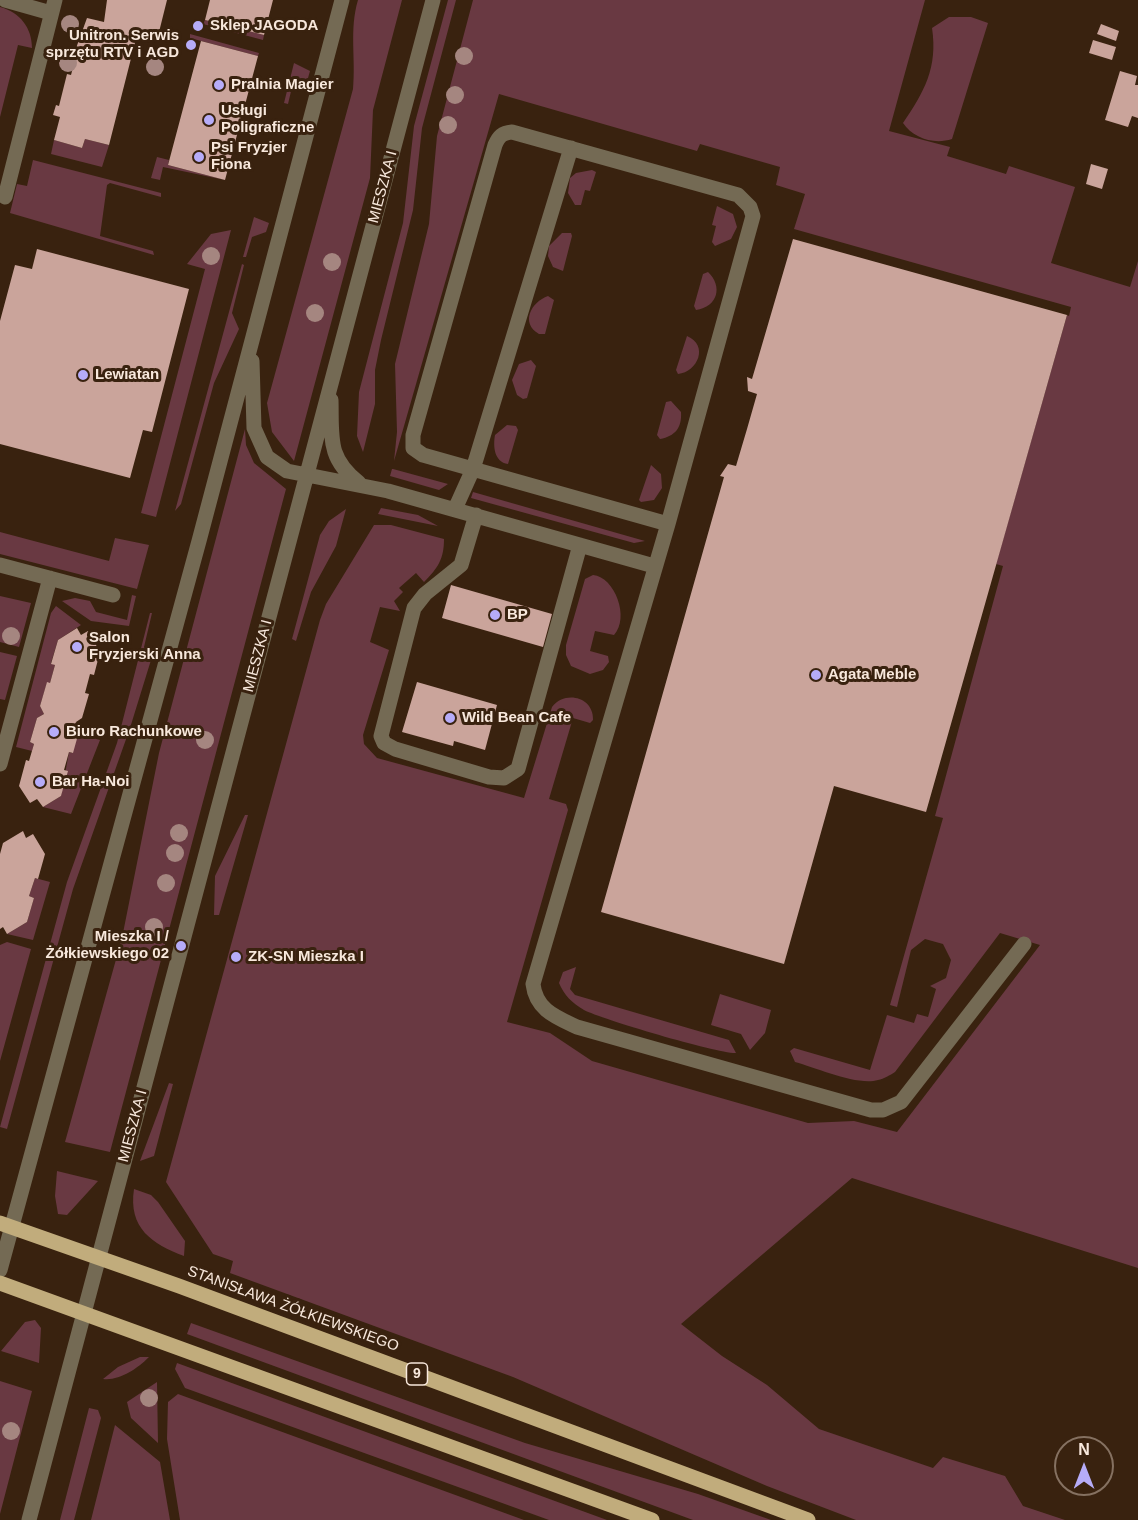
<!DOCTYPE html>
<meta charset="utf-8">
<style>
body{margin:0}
#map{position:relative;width:1138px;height:1520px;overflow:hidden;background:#39220f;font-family:Helvetica,sans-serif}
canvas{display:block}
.north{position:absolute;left:1054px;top:1436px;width:60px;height:60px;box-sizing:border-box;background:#39220f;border:2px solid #857161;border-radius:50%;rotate:0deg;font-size:16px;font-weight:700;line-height:24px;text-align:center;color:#f8e8dc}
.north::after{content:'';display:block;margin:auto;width:21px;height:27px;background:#b6acf8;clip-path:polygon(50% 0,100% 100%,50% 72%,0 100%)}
</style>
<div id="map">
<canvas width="1138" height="1520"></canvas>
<div class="north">N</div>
</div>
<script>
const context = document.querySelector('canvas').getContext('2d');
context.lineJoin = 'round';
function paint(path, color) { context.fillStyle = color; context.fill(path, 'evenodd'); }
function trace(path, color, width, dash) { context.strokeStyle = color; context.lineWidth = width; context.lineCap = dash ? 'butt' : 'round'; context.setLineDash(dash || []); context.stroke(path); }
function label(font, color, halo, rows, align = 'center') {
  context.font = font + ' Helvetica,sans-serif'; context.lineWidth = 6; context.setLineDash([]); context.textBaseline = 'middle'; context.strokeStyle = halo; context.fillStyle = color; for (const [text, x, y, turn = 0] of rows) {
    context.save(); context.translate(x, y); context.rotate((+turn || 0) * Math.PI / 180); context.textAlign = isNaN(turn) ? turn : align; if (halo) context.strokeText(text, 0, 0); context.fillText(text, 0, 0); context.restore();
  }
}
paint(new Path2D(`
 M358,0H402L373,110L370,178L294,461L272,432L267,403L353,89C356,58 349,30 358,0Z
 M448,0H456L422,128L413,210L381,340L375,370V404L363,452L357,436L359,392L403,223L414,126Z
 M473,0H925L889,131L950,147L947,156L1006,174L1009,166L1075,187L1051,263L1130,287L1138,261V1268L852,1178L681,1324L722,1356L767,1385L819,1429L933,1468L943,1457L1005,1476L1023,1506L1065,1520H856L767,1486L513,1377L230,1273L233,1261L213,1254L166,1182L320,620L326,604L374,525H391L444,539C444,559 438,568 424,582L416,573L399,588L403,592L394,601L400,611L380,607L370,642L389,650L363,735L364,744L377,758L524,798L552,707C565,690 594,697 593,720L590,723L573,718L549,799L566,804L568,810L507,1022L550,1033L592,1061L808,1123L854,1121L897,1132L1040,945L1000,933L895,1072C890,1075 884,1079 878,1080C857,1086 817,1068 795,1062L790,1051L794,1048L870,1070L887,1015L914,1023L917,1014L928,1017L936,989L930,986L946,978L951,960L943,944L925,939L911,950L897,1007L890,1005L943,818L935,816L1003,566L996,564L1067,315L1069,316L1071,307L794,229L805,194L776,185L780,167L700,144L697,151L499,94L394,461L397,432L395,364L429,224L437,136Z
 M0,7C20,12 32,28 32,48L18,45L0,117Z
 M949,17H971L988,23L952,139C934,145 913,138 903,123C924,92 938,68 932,28Z
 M205,20L264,35L263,40L203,24Z
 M190,34L259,53L258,56L190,38Z
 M294,63L310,71L308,78L293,83L288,104L284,103Z
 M85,139L109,145L102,167L51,154L54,140L82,148Z
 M157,157L169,160L168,165L225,180L163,167L160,180L151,178Z
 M33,160L161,193V197L110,183L107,185L100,236L153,251L154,255L10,213L17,184L27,186Z
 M592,170L596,172L590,191L585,190L581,205H575L568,193L570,178L576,173Z
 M717,206L733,214L737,227L731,239L715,246L712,242L716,226L712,225Z
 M254,217L269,223L266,232L252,237L246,257H243Z
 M231,230L156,517L141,513L205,269L187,264L211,234Z
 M562,233H571L572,236L563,271L553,267L548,256L549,246Z
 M242,264L244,265L232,313L239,329L214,383L181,504L175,511Z
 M708,272C723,286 718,307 696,310L694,306L703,274Z
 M548,296L554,300L545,334H539C520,323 531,302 548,296Z
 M687,336C709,345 698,372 678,374L676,370Z
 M531,360L536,366L527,398L523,399L517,395L512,380L519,364Z
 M671,401L681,412C682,428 675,436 660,439L657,435L666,402Z
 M507,425L516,426L518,430L508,464C494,462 493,446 495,435Z
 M245,429L246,445L254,463L286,489L110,1152L65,1142L122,938L159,753Z
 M651,465L661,474L662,488L654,500L641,502L639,500Z
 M392,469H393L448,484L439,490L390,476Z
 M473,492L645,541L634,543L471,498Z
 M381,508L418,515L438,526L378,514Z
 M346,509L336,546L311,592L296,641L292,639L320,535L329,521Z
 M0,532L109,561L115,538L149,545L137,589L0,554Z
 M593,575C615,577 630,618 614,635L595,631L590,651L608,656L609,662L603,670L590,674L571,666L566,655V645L585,579Z
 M132,595L136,596L129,626L91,621L62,601L75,598L90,601L96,612L127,620Z
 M0,596L31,603L19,647L0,642Z
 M56,606L81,625L58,640L51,663L55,665L50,683H47L40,706L44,714L37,718L30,742L34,744L32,751L16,747L51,613Z
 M150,613H152L144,647L151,660L130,728L73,889L7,1129L0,1127L67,882L117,743Z
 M0,652L17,656L5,700L0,699Z
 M78,734L100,740L71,814L43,807L61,796L69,752L72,753Z
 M245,815H248L219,915H214L215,876Z
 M35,878L50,882L33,940L7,934L27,922L34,898L29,896Z
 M7,942L31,949L0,1061V945Z
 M576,967L570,989L575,995L729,1040L736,1053C719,1054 601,1019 584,1010C572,1003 564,995 559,983L563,972Z
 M720,994L771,1010L765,1033L750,1050L741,1034L711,1025Z
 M169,1083L173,1084L154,1156L140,1161Z
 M57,1171L98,1181L67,1215L58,1214L55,1196Z
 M134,1189L151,1195L158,1202L185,1241L184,1256C152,1244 128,1228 134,1189Z
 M35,1320L41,1328L39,1363L1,1351L25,1322Z
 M191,1323L525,1443L698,1494L771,1520H693L187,1334Z
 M140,1357H149C137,1369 119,1381 103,1379L118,1367Z
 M177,1363L607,1520H549L185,1388L175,1369Z
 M0,1381L32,1391L0,1514Z
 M157,1382L158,1443L131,1418L127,1402Z
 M178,1394L524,1520H180L167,1439L168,1402Z
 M89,1408L98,1410L101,1418L74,1520H60Z
 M115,1425L160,1462L170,1520H91Z`), '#693942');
paint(new Path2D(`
 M107,0H167L158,36L138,31L109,145L85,139L82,148L54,140L60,117L53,115L56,105L59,106L67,74L71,75L75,60L69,59L71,50L75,51L87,18L104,22Z
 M210,0H273L264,35L205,20Z
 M1101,24L1119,31L1116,41L1097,34Z
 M1093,40L1116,47L1112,60L1089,53Z
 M201,41L258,56L225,180L168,165Z
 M1120,71L1137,76L1135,85H1138V118L1132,116L1128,127L1105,120Z
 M1091,164L1108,169L1102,189L1086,184Z
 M793,239L1067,315L926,812L834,786L784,964L601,912L724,477L720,476L728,464L736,466L747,429L757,394L748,391L747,377L752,379Z
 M37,249L189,289L152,432L143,430L130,478L0,444V321L15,265L32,269Z
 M451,585L552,614L543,647L442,618Z
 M77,628L81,635L88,631L100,652L94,675L90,674L85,693L89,694L82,718L76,722L80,728L73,753L69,752L64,770L68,771L61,796L43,807L37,799L30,803L19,786L26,760L29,761L34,744L30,742L37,718L44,714L40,706L47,682L50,683L55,665L51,664L58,640Z
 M417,682L497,705L485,750L454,741L453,746L402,732Z
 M23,831L26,838L33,834L45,854L38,879L35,878L29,896L34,898L27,922L7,934L3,927L0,929V854L3,843Z`), '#caa49b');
trace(new Path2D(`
 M5,0L51,13
 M5,197L55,0
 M252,361L254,428L267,457L287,471L388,491L654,566
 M331,400C332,438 327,458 359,483
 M455,509L473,469L571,148
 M476,515L461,565L425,594L414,608L381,736L384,743L395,749L489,777L504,778L518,769L580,545
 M668,524L423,455L413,448V435L495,145C499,136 502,133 512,132L738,195L750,207L753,216L668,524L533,984C536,1010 556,1017 577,1027L871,1110H883L901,1102L1024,944
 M0,565L113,595
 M0,764L50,578
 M0,1270L199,541L342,0
 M29,1520L433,0`), '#746a54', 15);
trace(new Path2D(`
 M0,1223L179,1286L808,1520
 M0,1283L652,1520`), '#c1ac7c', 15);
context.fillStyle = '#a58680';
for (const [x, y] of [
 [70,24],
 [464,56],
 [68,63],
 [155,67],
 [455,95],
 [448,125],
 [211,256],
 [332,262],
 [315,313],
 [11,636],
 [205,740],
 [179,833],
 [175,853],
 [166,883],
 [154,927],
 [149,1398],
 [11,1431]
]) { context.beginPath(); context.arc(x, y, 9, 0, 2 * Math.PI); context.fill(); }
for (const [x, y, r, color] of [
 [198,26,6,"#b6acf8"],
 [191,45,6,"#b6acf8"],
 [219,85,6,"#b6acf8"],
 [209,120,6,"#b6acf8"],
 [199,157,6,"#b6acf8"],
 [83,375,6,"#b6acf8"],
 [495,615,6,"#b6acf8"],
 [77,647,6,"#b6acf8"],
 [816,675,6,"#b6acf8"],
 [450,718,6,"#b6acf8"],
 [54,732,6,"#b6acf8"],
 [40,782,6,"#b6acf8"],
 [181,946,6,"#b6acf8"],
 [236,957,6,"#b6acf8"]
]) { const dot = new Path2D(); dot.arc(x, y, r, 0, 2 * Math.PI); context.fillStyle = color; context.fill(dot); trace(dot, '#39220f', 2); }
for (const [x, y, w] of [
 [417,1374,21]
]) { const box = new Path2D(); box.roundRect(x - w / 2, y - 11, w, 22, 4.5); context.fillStyle = '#39220f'; context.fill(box); trace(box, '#f8e8dc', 1.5); }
label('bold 14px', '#f8e8dc', null, [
 ["9",417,1374]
]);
label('bold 15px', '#f8e8dc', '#39220f', [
 ["Sklep JAGODA",210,26],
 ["Unitron. Serwis",179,36,"right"],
 ["sprzętu RTV i AGD",179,53,"right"],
 ["Pralnia Magier",231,85],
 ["Usługi",221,111],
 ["Poligraficzne",221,128],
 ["Psi Fryzjer",211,148],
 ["Fiona",211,165],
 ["Lewiatan",95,375],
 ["BP",507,615],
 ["Salon",89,638],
 ["Fryzjerski Anna",89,655],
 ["Agata Meble",828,675],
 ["Wild Bean Cafe",462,718],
 ["Biuro Rachunkowe",66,732],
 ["Bar Ha-Noi",52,782],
 ["Mieszka I /",169,937,"right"],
 ["Żółkiewskiego 02",169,954,"right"],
 ["ZK-SN Mieszka I",248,957]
], 'left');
label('15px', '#f8e8dc', '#39220f', [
 ["MIESZKA I",383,187,-75],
 ["MIESZKA I",258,656,-75],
 ["MIESZKA I",133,1126,-75],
 ["STANISŁAWA ŻÓŁKIEWSKIEGO",293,1309,20]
]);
</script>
